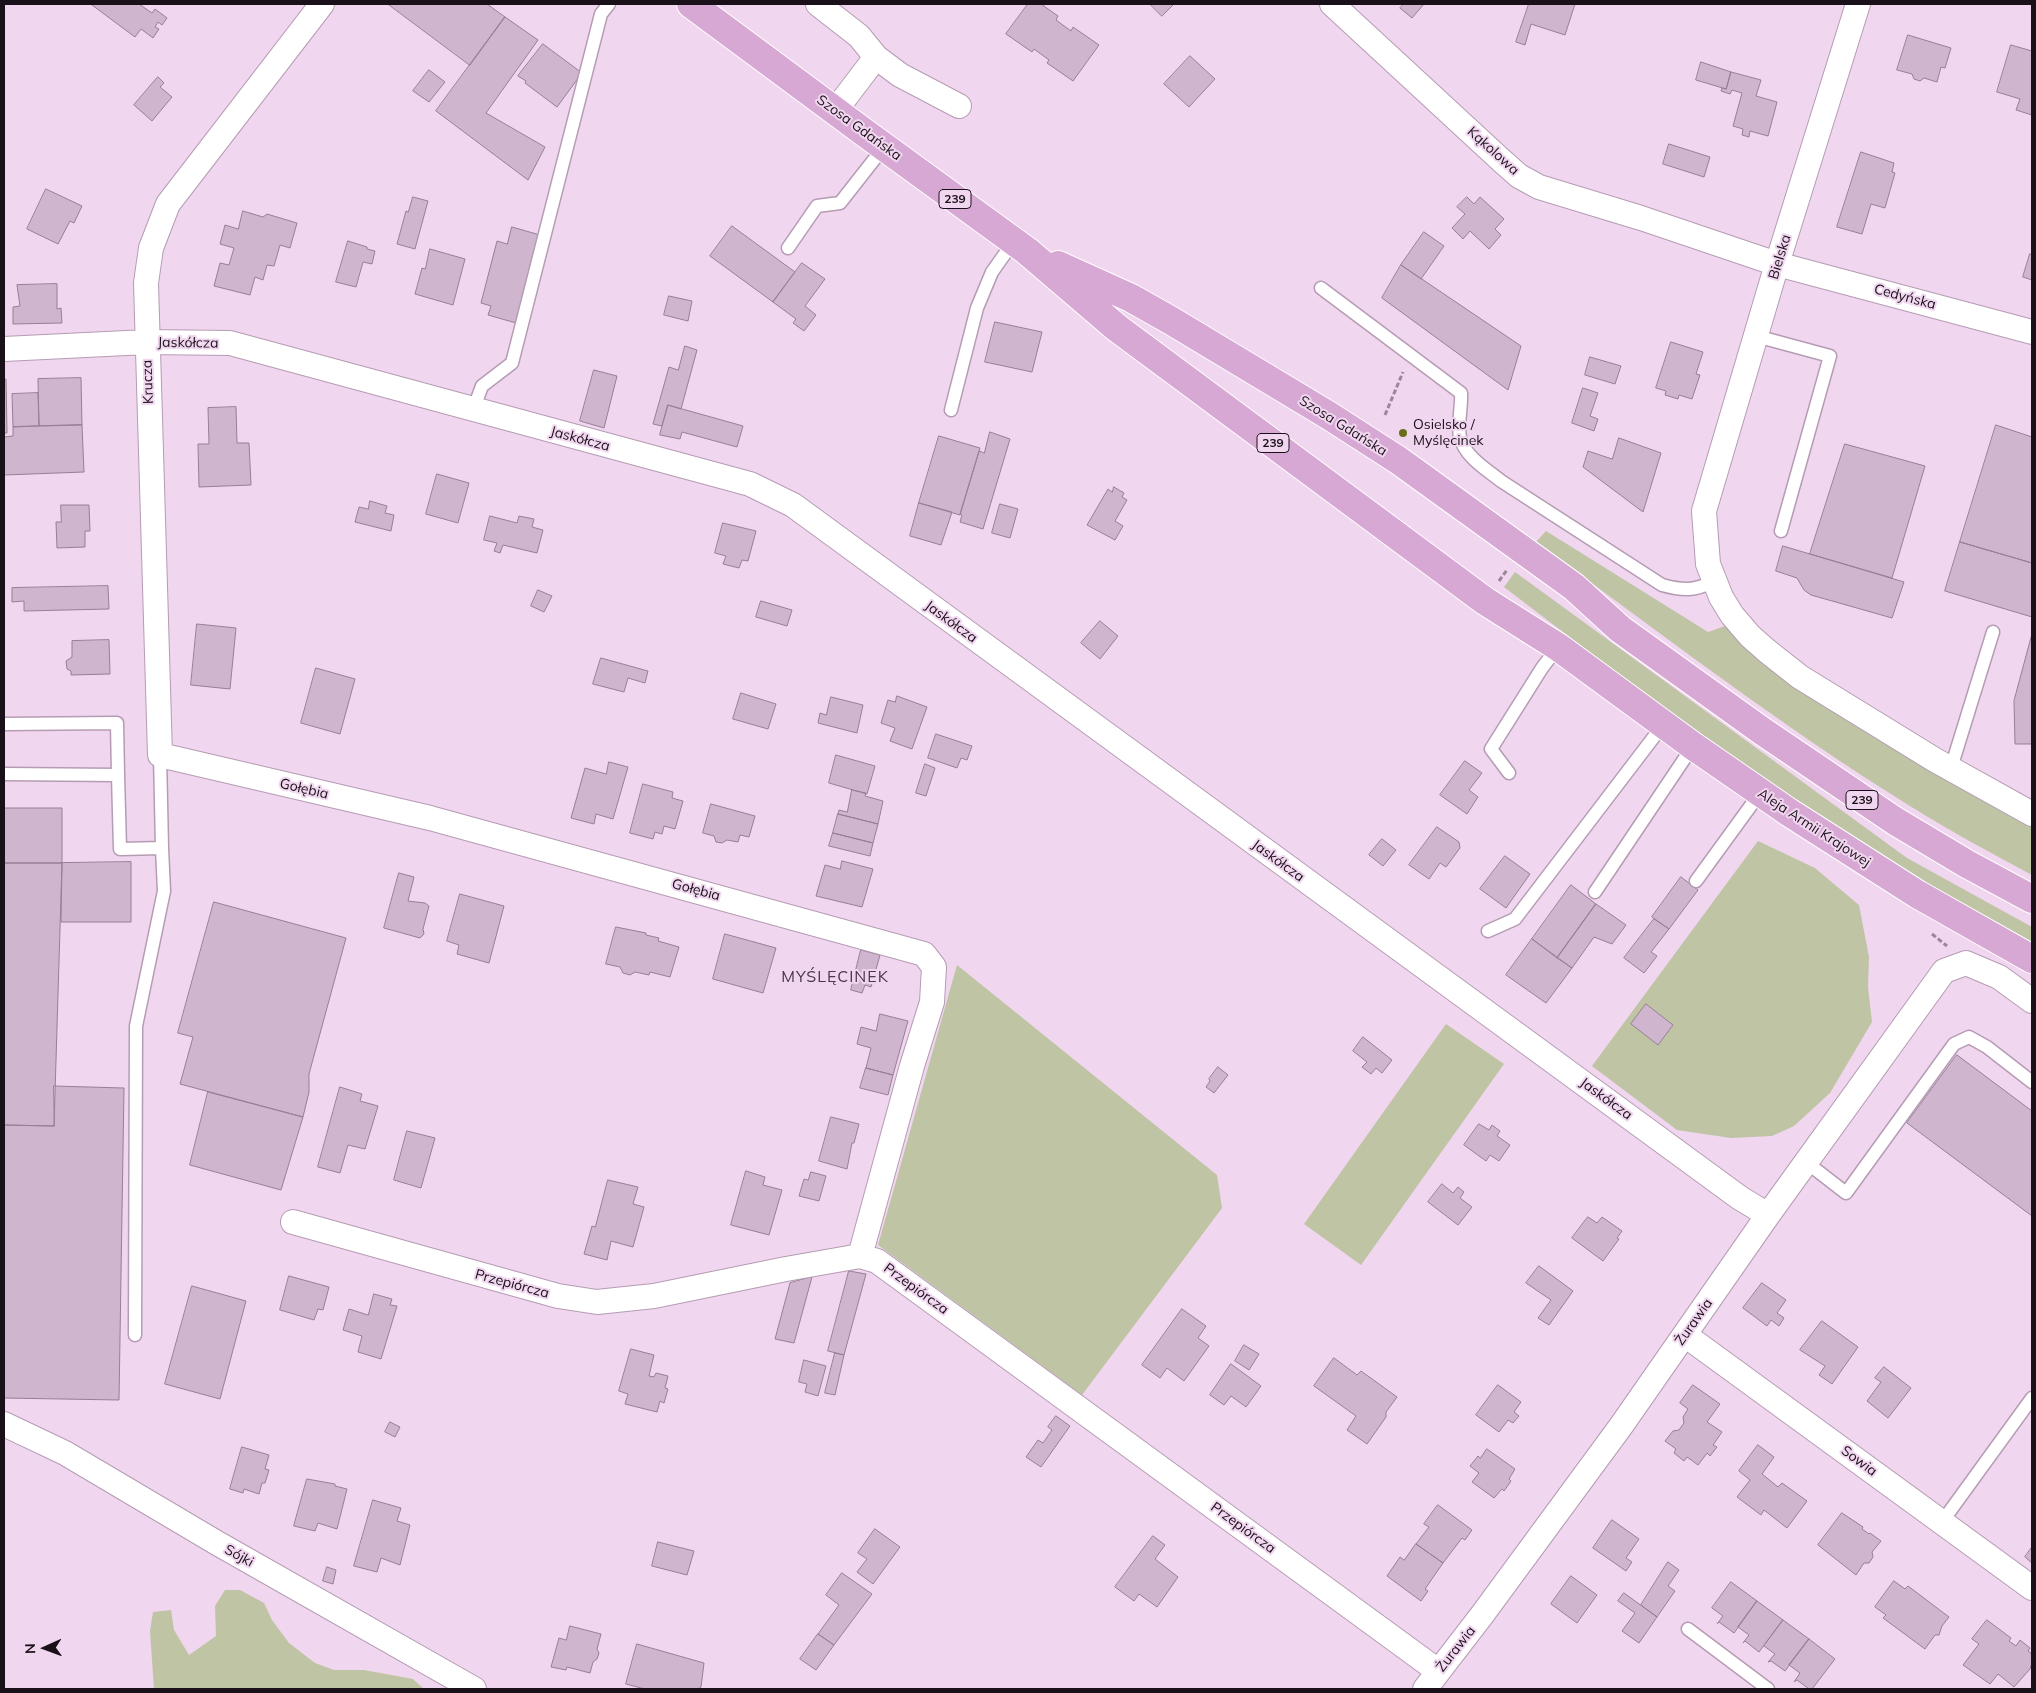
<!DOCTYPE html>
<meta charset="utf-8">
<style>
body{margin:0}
#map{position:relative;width:2036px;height:1693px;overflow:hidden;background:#f1d6ef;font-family:Mulish,sans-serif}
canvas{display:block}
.frame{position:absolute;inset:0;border:5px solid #1a1019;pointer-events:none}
.north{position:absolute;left:20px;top:1623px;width:50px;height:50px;-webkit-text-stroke:4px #f1d6ef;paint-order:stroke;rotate:268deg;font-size:14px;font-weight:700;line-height:20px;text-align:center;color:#1a1019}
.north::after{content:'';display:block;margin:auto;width:18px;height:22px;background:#1a1019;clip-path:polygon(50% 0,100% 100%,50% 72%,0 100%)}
</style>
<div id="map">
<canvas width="2036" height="1693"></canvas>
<div class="frame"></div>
<div class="north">N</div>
</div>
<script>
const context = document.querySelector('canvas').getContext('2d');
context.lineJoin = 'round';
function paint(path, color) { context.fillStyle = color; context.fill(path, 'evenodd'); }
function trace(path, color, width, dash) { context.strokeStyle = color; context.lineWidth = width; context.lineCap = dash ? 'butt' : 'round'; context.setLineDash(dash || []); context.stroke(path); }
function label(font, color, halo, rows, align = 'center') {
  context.font = font + ' Mulish,sans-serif'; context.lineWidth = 4; context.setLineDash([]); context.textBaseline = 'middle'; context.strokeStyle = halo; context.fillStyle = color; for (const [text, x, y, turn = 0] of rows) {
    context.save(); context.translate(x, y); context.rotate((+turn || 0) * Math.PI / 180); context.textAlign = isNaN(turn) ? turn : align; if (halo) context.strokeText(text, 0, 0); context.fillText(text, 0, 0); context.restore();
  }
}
paint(new Path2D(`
 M1546,531L1708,632L1728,625L1947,779L2032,827V875C1991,853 1950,831 1910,806C1781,726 1659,632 1536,542Z
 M1515,572L1907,858L2032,927V942C1997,922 1961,904 1926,883C1778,796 1640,691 1504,587Z
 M1758,841L1815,868L1859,905L1869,957L1868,987L1872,1022L1830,1093L1794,1126L1772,1136L1731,1138L1677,1130L1592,1066Z
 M957,965L1217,1175L1222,1208L1082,1395L878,1245Z
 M1446,1024L1504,1064L1361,1265L1304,1224Z
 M225,1590H240L264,1603L272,1620L289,1643L315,1663L334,1670H364L413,1679L424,1689H154L150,1631L153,1612L171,1610L174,1630L189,1655L216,1636L215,1606Z`), '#bec4a4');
const building = new Path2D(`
 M93,4H139L152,13L155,9L167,18L162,25L158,22L155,27L159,29L153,38L141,29L135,37L92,5Z
 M388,4H487L505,17L470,65Z
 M1028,4H1041L1058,16L1056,20L1071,31L1073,27L1099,45L1073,81L1047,63L1049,60L1034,49L1032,52L1006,34Z
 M1150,4H1174L1162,16Z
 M1404,4H1424L1412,18L1400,8Z
 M1529,4H1575L1565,35L1531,24L1525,45L1516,42Z
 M505,17L538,40L486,113L545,147L528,180L436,111Z
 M1908,35L1951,48L1945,68L1941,67L1937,82L1924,78L1920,81L1914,79L1912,74L1897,70Z
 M543,44L582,73L557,107L525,83L526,81L518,76Z
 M2011,45L2032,51V115L2016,110L2020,99L1997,92Z
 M1190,56L1215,79L1189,107L1164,84Z
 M1701,62L1731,72L1726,89L1696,80Z
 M429,70L445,82L429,102L413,91Z
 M1731,72L1761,80L1756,96L1777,102L1768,136L1750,131L1749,137L1742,135L1743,129L1733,126L1742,93L1732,90L1730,94L1721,91L1722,88L1726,89Z
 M158,77L164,83L160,87L172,97L152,121L134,105Z
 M1669,144L1710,157L1704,177L1663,164Z
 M1861,152L1894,163L1892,172L1895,173L1885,208L1871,204L1862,234L1837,227Z
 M46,189L82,206L74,223L70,221L58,244L27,229Z
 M413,197L428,201L415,249L397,244L406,211L408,212Z
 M1467,197L1474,204L1480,197L1504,219L1495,229L1501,235L1489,249L1470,231L1463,239L1452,228L1465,214L1457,207Z
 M243,211L263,217L267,214L297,223L290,248L280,245L274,266L267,265L263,280L255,277L250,295L214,286L220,263L229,265L234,248L220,244L225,225L238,229Z
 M732,226L795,272L773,302L710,256Z
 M512,227L540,235L516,323L488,315L491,306L481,303L497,241L507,244Z
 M1424,232L1444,246L1421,279L1401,265Z
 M348,241L367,247V249L375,251L372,264L363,262L356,287L336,282Z
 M430,249L465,259L453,305L415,294L422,268L425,269Z
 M2030,254L2032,255V280L2023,277Z
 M802,263L825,279L805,306L816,315L804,331L793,323L796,319L773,302Z
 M1401,265L1521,346L1508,390L1382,298Z
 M57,284V309L61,308L62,323L13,324V307L20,306L17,285Z
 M669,296L692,301L688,321L664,315Z
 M995,322L1042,332L1032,372L985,362Z
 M1671,342L1703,352L1696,374L1700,375L1692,399L1679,395L1678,399L1665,395L1666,391L1656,388Z
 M685,346L697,350L681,409L668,405L662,426L653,424L669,367L678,370Z
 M1590,357L1621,366L1615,384L1585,375Z
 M594,370L617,376L604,428L580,421Z
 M81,378L82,425L39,426L38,379Z
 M4,379H6L7,433H4Z
 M1583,388L1598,393L1590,416L1598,419L1594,431L1572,423Z
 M38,393L39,426L13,427L12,394Z
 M668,405L743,426L737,447L682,432L680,439L660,435Z
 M236,407L237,443H249L251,485L199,487L198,444H209L208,408Z
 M82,425L84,472L4,475V437L13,436V427Z
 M1996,425L2032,437V563L1960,542Z
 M990,432L1010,439L983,529L960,522L962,515L960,514L979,451L984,453Z
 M939,436L980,448L960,515L919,503Z
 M1619,438L1661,453L1643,512L1583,467L1588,451L1612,459Z
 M1845,444L1925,466L1892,578L1810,554Z
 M437,474L469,483L458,523L426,514Z
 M1114,487L1124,493L1122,497L1127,500L1115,521L1123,526L1115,540L1087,525L1108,489L1112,492Z
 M370,501L387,506L385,513L394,515L391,531L355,522L359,507L368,509Z
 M919,503L952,512L941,545L910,536Z
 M1000,504L1018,509L1010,538L992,533Z
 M61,505H89L90,531H85V547L57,548L56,522H61Z
 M490,516L517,523L519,516L534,519L532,527L543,530L537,553L503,545L500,553L494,551L497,543L484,540Z
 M723,523L756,531L748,561L742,560L739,568L723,564L726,556L715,553Z
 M1960,542L2032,563V617L1945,591Z
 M1783,546L1904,582L1892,618L1811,595L1804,590L1797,578L1776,571Z
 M108,586L109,609L24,611V601L12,602V588Z
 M538,590L552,596L544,612L531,606Z
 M761,601L792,610L787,626L756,617Z
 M1100,621L1118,636L1100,659L1081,643Z
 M197,624L236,628L230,689L191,685Z
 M2032,634V744H2015L2014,701Z
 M109,640L110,674L71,675V671L67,669L66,661L72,657V641Z
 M601,658L648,671L645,683L628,678L624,692L593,684Z
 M316,668L355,679L340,734L301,723Z
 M741,693L776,704L768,729L733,719Z
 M897,696L927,707L912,749L890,741L895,728L881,723L888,700L895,702Z
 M831,697L863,705L857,733L818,723L820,713L826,715Z
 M936,734L972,746L967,760L961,758L957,768L928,758Z
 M836,755L875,766L867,794L829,783Z
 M1465,761L1482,773L1469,790L1478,797L1467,814L1440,795Z
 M609,762L628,767L613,819L596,814L594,824L571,818L585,768L606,774Z
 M925,764L935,768L926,796L916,793Z
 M643,784L673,792L672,798L683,801L675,829L664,826L662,834L655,832L653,839L630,833Z
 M852,790L866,793L865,796L883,801L878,824L838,814L839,810L847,812Z
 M711,804L755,816L749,837L740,835L738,842L727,840L722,843L716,842L714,836L703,833Z
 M4,808H62V863H4Z
 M838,814L878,824L873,843L833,833Z
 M1437,827L1459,842L1460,848L1446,867L1440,863L1429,879L1409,865Z
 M833,833L873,843L870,856L829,846Z
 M1382,839L1396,850L1383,866L1369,855Z
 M1505,856L1530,874L1506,908L1480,889Z
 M842,861L873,869L862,907L816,896L825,865L840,869Z
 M131,862V922H61L62,863Z
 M4,863H62L54,1126L4,1125Z
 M399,873L414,877L408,901L425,903L429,906L423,929L424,934L420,938L384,928Z
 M1681,877L1698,890L1669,929L1652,917Z
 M1571,885L1596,904L1557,958L1532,939Z
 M460,894L504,906L489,963L457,954L459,945L447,941Z
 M214,902L346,938L309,1074V1092L303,1117L180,1084L193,1037L178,1033Z
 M1596,904L1626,925L1612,944L1594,937L1572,968L1557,958Z
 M1654,919L1669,929L1651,952L1657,956L1644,973L1624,958Z
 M616,927L646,933V935L659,938L658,941L679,947L670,977L650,972L649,975L635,972L630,975L623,973L620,967L606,964Z
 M725,934L776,948L763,993L713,979Z
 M1532,939L1572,968L1546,1003L1506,975Z
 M861,950L880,955L871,987L865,985L862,993L851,990Z
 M1646,1004L1673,1025L1658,1045L1631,1024Z
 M880,1014L908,1021L893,1075L866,1068L871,1048L857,1044L861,1027L876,1031Z
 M1363,1037L1392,1060L1382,1073L1376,1068L1371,1074L1362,1067L1367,1062L1353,1051Z
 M1957,1055L2032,1111V1216L1907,1123Z
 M1218,1067L1228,1075L1214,1093L1206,1087L1210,1081L1209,1079Z
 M866,1068L893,1075L888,1095L860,1088Z
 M54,1086L124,1088L119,1400L4,1398V1125L54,1126Z
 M340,1087L362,1094L360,1101L378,1106L365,1149L348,1145L340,1173L318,1167Z
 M208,1092L303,1117L281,1190L190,1165Z
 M831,1117L859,1124L854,1143H852L847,1169L819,1161Z
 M1479,1124L1489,1130L1492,1125L1500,1131L1497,1136L1510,1145L1499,1161L1490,1155L1486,1161L1464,1145Z
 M407,1131L435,1138L421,1188L394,1180Z
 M746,1171L765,1177L763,1185L782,1190L769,1235L731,1225Z
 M811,1172L826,1176L819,1201L799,1196L804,1179L808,1180Z
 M608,1180L638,1187L633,1204L644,1207L633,1247L611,1241L607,1260L584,1254L592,1226L595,1227Z
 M1442,1184L1453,1193L1458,1187L1464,1192L1460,1198L1472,1207L1458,1225L1428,1202Z
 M1588,1217L1597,1223L1602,1217L1622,1231L1617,1238L1619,1239L1603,1261L1572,1238Z
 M1539,1266L1573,1291L1549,1325L1538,1318L1551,1300L1526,1283Z
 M849,1271L866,1274L844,1355L828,1351Z
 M289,1276L329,1287L323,1310L318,1309L314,1320L280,1310Z
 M812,1277L794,1343L775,1339L790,1283Z
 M1762,1283L1786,1300L1777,1313L1784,1318L1779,1326L1771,1320L1767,1326L1743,1308Z
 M192,1286L246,1301L220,1399L165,1384Z
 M374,1294L392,1299L390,1305L397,1306L381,1359L358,1352L362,1336L343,1330L349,1309L368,1315Z
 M1182,1309L1206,1326L1198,1338L1209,1346L1184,1381L1167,1368L1160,1378L1142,1365Z
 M1822,1321L1858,1347L1832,1384L1819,1375L1825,1366L1800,1350Z
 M1244,1345L1259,1354L1249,1370L1235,1361Z
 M631,1349L654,1355L649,1376L654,1377L656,1373L668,1376L665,1388L668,1389L664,1403L660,1401L657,1412L625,1404L628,1394L619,1391Z
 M835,1353L844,1355L835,1395L825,1393Z
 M1334,1358L1357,1375L1361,1371L1397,1397L1386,1412V1417L1367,1444L1347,1430L1356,1416L1314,1386Z
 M804,1360L826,1366L818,1396L805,1392L807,1384L799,1382Z
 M1231,1364L1261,1386L1246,1407L1231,1396L1224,1405L1210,1395Z
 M1884,1367L1911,1388L1888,1418L1867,1401L1881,1382L1875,1378Z
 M1498,1385L1521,1402L1514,1412L1519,1416L1513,1423L1508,1420L1499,1432L1476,1415Z
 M1693,1385L1720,1404L1707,1422L1722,1432L1713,1445L1717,1447L1710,1456L1707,1453L1698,1465L1687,1457L1684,1461L1674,1453L1676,1449L1665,1441L1673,1431L1679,1430L1684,1423L1683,1417L1688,1409L1680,1403Z
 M1056,1416L1070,1426L1041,1467L1026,1457L1038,1440L1043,1443L1052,1430L1048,1427Z
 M390,1422L400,1427L395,1437L385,1432Z
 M1758,1445L1774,1457L1762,1474L1778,1487L1782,1483L1807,1501L1787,1528L1764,1510L1761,1515L1737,1497L1750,1480L1739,1471Z
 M242,1447L269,1455L265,1469L269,1470L265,1483H262L259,1494L244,1489L243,1493L230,1489Z
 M1487,1449L1515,1469L1509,1479L1511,1481L1504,1491L1502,1489L1494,1498L1472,1482L1479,1473L1470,1466L1478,1456L1480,1458Z
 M307,1479L335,1484V1486L347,1489L337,1529L318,1523L315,1531L294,1526Z
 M373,1500L401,1508L397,1521L410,1525L400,1565L381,1558L377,1572L354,1566Z
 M1438,1505L1472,1530L1465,1540L1462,1538L1443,1563L1416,1544L1429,1527L1424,1524Z
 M1842,1513L1863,1527L1862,1529L1869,1534L1870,1533L1881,1541L1872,1552L1873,1557L1869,1563H1864L1856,1575L1818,1545Z
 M1612,1520L1639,1539L1626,1558L1632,1562L1626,1571L1593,1548Z
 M875,1529L900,1547L873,1584L857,1572L867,1559L858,1553Z
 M1153,1536L1165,1545L1155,1559L1178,1577L1157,1607L1139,1594L1134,1601L1115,1587Z
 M658,1542L694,1551L687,1575L652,1566Z
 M1416,1544L1443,1563L1425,1589L1428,1591L1421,1601L1387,1576L1400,1557L1404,1560Z
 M2032,1547V1563L2025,1557Z
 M1668,1562L1679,1570L1668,1586L1675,1591L1657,1617L1641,1605Z
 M327,1567L336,1570L333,1584L323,1581Z
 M842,1573L872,1594L834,1645L818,1634L839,1605L826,1595Z
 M1571,1576L1597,1595L1577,1623L1551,1604Z
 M1894,1581L1905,1589L1908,1586L1949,1617L1942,1626L1939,1635H1935L1925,1649L1883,1618L1886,1615L1875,1607Z
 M1731,1582L1757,1601L1734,1633L1719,1622L1717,1624L1723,1616L1712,1608Z
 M1624,1593L1657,1617L1639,1643L1622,1631L1635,1613L1618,1601Z
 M1757,1601L1783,1620L1759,1652L1745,1641L1743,1643L1749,1635L1738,1627Z
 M1783,1620L1809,1639L1785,1671L1771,1661L1768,1662L1775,1654L1764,1646Z
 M1987,1620L2011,1638L2009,1641L2016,1646L2020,1640L2030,1648L2028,1651L2032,1654V1663L2030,1669L2014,1687L1998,1674L1990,1684L1963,1665L1979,1644L1972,1639Z
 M570,1626L601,1634L597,1649L599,1653L597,1659L593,1662L590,1673L567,1667L566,1670L551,1667L559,1638L566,1640Z
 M818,1634L834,1645L816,1670L800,1659Z
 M1809,1639L1835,1659L1812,1689H1809L1797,1680L1794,1682L1800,1673L1789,1665Z
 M637,1644L704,1663L701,1687L698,1689H645L626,1684Z`);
paint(building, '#cfb5cd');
trace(building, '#977f95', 1);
const service = new Path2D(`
 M788,248L817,206L840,203L884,147
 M1321,288L1461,393C1462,407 1457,425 1460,437C1465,457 1486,469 1501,481L1662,585C1684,591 1694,591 1715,581
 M1756,336L1830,356L1781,531
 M473,410L482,386L512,363L601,14L609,4
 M951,410L977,308L992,272L1014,241
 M4,724L117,723L118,775L4,774
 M1951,768L1993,632
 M1509,773L1491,749L1542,668L1558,647
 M118,775L120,849L162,848L160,755
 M1696,881L1760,793
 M1595,892L1693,746
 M1488,931L1515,919L1663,725
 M1806,1162L1846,1193L1954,1044L1969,1037L1987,1047L2032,1082
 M135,1335L136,1026L164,891L162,848
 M1942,1522L2032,1398
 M1688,1629L1768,1689`);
const minor = new Path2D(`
 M322,4L168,204L151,248L146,283L160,755L430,818L924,954L934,967L932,1002L912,1066L860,1256
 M818,4L859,36L876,57L835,111
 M1332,4L1502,161L1519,176L1539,187L1641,218L1777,264L2032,332
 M1858,4L1777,264L1704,511L1708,564L1721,597L1732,615L1750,636L1767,651L1800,677L1935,760L2032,814
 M876,57L900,75L959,106
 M4,349L147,342L230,343L750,484L793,505L1740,1198L1768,1215
 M293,1222L558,1296L597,1302L654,1296L786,1269L860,1256L877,1261L1438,1671
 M1685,1335L2032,1588
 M4,1424L65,1453L217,1543L474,1689
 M1425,1689L1482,1615L1621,1426L1768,1215L1944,971L1966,963L1999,977L2032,1001`);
const primary = new Path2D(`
 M691,4L865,133L1027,251L1117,328L1485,601L1558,647L1693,746L1790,813L1917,894L2032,959
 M1058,265L1131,298L1170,320L1328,415L1398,460L1574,587L1620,629L1762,731L1895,821L1967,864L2032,899`);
trace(service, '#b59cb3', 15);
trace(minor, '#b59cb3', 26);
trace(primary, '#fff', 30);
trace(new Path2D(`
 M1385,415L1403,372
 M1499,581L1507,570
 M1932,934L1947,946`), '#9c879a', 3, [5, 2.5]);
trace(service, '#fff', 12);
trace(minor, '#fff', 24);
trace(primary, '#d7a8d4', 28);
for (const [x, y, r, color] of [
 [1403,433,5,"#677019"]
]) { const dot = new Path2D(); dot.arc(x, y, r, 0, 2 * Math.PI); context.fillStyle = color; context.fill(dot); trace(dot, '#f1d6ef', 2); }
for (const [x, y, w] of [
 [955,199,32],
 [1273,443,32],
 [1862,800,32]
]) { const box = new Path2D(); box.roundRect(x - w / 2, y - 9.5, w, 19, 4); context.fillStyle = '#f1d6ef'; context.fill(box); trace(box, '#1a1019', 1); }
label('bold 12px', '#1a1019', null, [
 ["239",955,199],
 ["239",1273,443],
 ["239",1862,800]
]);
label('14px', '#1a1019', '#f1d6ef', [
 ["Szosa Gdańska",859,128,36],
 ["Kąkolowa",1493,151,42],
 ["Bielska",1780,257,-73],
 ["Cedyńska",1905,297,15],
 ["Jaskółcza",188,343,1],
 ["Krucza",148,382,-92],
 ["Szosa Gdańska",1343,426,32],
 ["Jaskółcza",580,439,15],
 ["Jaskółcza",951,622,36],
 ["Gołębia",304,789,13],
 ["Aleja Armii Krajowej",1814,828,33],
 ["Jaskółcza",1278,861,36],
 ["Gołębia",696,890,15],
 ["Jaskółcza",1606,1099,36],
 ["Przepiórcza",512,1284,15],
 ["Przepiórcza",916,1289,36],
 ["Żurawia",1694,1322,-55],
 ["Sowia",1859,1461,36],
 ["Przepiórcza",1243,1528,36],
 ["Sójki",239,1556,29],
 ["Żurawia",1456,1649,-52]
]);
label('14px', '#1a1019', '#f1d6ef', [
 ["Osielsko /",1413,425],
 ["Myślęcinek",1413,441]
], 'left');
context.letterSpacing = '1px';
label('16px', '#4b364a', '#f1d6ef', [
 ["MYŚLĘCINEK",835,977]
]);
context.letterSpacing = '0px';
</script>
